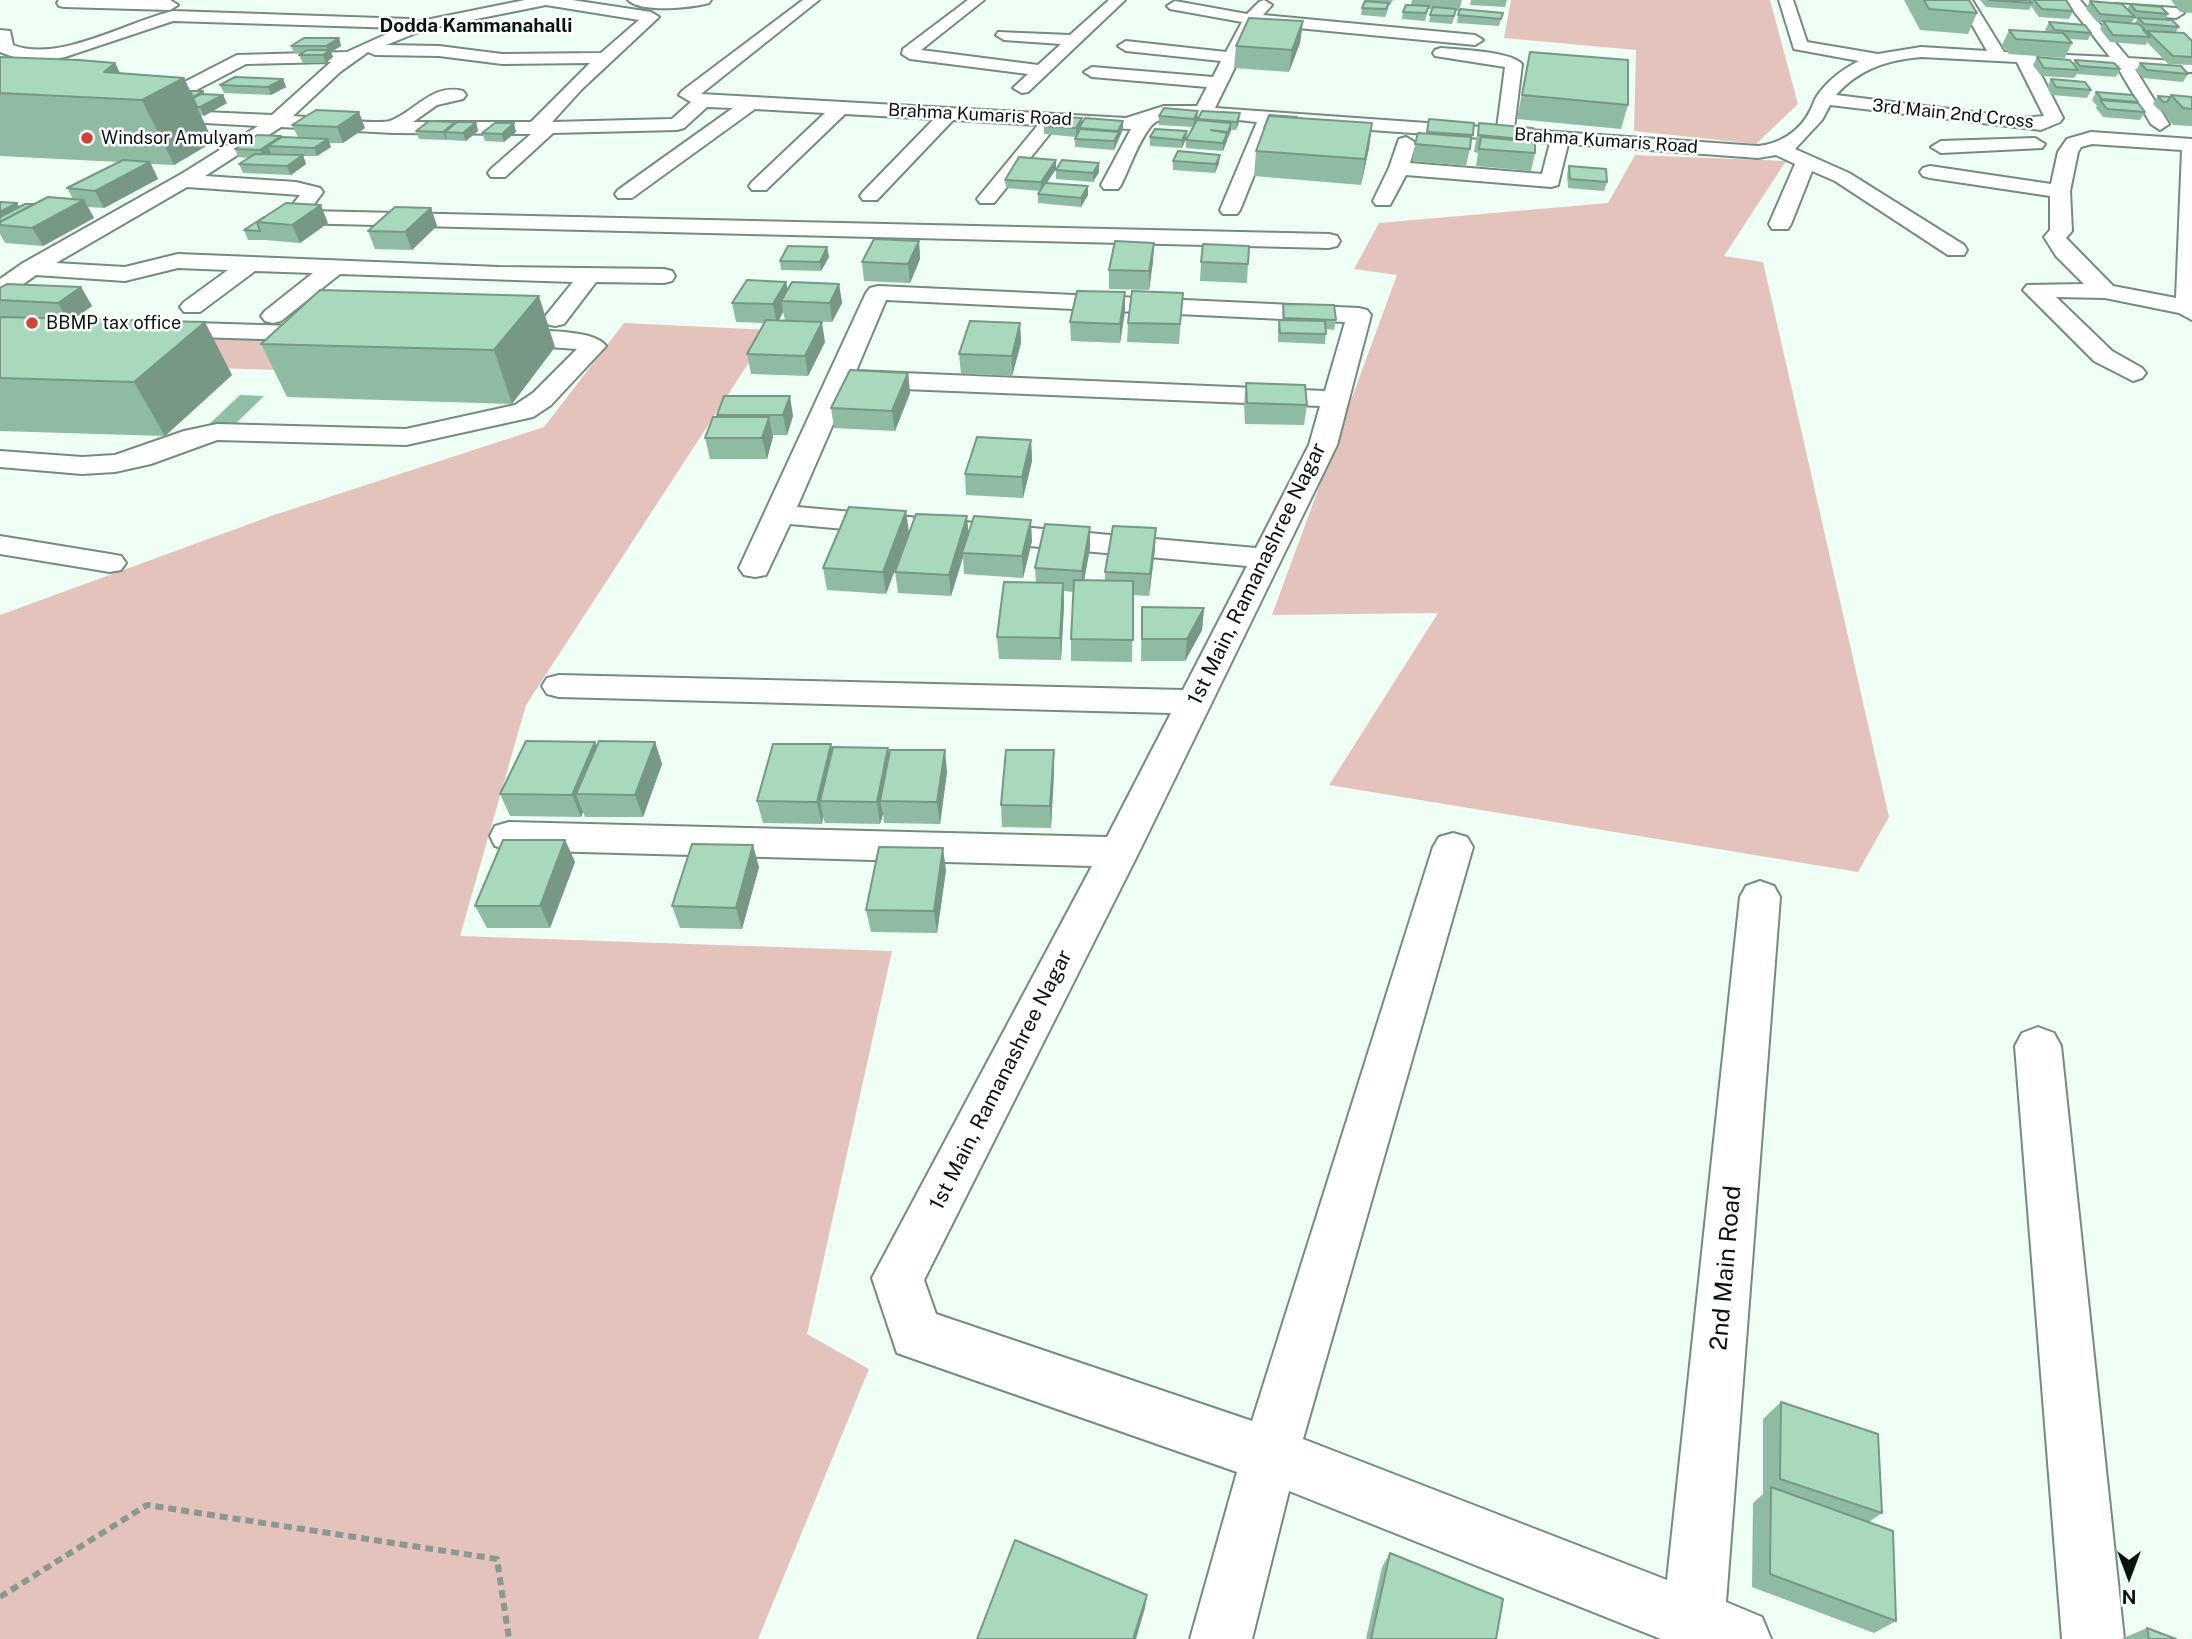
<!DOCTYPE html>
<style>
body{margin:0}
#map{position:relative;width:2192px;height:1639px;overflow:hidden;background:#effff5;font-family:"Public Sans",sans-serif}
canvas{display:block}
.north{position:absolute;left:2094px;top:1541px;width:70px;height:70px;-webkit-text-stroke:5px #fff;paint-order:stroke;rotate:180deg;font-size:19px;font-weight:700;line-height:28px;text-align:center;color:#0a140f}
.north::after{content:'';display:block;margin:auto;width:24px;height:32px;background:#0a140f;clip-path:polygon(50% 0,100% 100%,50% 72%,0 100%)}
</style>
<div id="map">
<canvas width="2192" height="1639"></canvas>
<div class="north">N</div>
</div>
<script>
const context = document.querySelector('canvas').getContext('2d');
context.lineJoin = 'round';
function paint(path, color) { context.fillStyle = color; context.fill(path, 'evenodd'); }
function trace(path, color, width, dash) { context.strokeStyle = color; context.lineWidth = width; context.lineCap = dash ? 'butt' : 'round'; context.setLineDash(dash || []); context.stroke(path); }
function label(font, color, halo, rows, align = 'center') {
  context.font = font + ' "Public Sans",sans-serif'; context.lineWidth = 5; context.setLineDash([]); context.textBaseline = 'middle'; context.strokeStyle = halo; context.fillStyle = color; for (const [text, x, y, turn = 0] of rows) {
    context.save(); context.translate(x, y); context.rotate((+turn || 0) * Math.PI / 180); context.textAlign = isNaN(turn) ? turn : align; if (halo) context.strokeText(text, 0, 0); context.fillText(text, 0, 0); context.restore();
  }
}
paint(new Path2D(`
 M1511,0H1770L1798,104L1756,144L1634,131L1636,50L1504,38Z
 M1635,155L1786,161L1724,256L1763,262L1889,817L1858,872L1329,785L1438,613L1272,615L1397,275L1354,269L1379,223L1608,203Z
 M624,323L770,330L526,705L460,936L892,951L807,1334L869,1369L758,1639H0V615L274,515L544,427Z
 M215,338L340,341L310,371L181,367Z`), '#e5c3bd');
paint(new Path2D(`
 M240,395L264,396L229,430L204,429Z`), '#8fbfa4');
const minor = new Path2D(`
 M59,0H170L178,5L170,10L64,7L59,6L57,3Z
 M525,0H572L651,12L659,17L582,89L552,122L672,119L691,102L679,95L682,91L803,0H819L701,94L1126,118L1164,106H1197L1207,87L1092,77L1084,72L1092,67L1213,77L1221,61L1126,51L1118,46L1126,41L1226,52L1242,22L1170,9L1167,6L1175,1L1247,14L1259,2L1264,0L1272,5L1263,15L1475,35L1483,40L1475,45L1256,24L1215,108L1497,128L1505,67L1435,56L1433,53L1435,50L1441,48C1460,50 1510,51 1522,64L1514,129L1758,146C1780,144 1800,131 1810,111C1813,106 1814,100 1817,96C1828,80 1843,69 1859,61L1794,49L1779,0H1793L1807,42L1878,54L1921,47L1987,51L1958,0H1972L2004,52L2110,57L2065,0H2080L2128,58L2192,62V72L2135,69L2169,124L2160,130L2151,124L2118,68L2035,63L2063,118L2060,122L2041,130L1830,105L1822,120L1795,149L1849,173L1964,245L1967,250L1964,255H1948L1835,181L1812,171L1791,224L1788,229H1772L1769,224L1795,164L1776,155L1758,158L1568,144L1558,185L1551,187L1406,175L1390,205H1376L1373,201L1389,168L1399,139L1406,137L1416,143L1410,163L1542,174L1550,143L1275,123L1240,210L1237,214H1223L1220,210L1257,122C1234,120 1165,108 1151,126C1138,142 1130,167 1121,185L1118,189H1104L1101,185L1131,129L1056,126L994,203H980L977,199L1038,125L953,120L877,200H863L860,196L863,192L934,119L845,114L766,190H752L749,186L752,182L825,113L755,109L632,198H618L615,194L618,190L733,108L707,107L684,128L677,130L553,133L505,177H491L488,173L491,169L531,134L393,133L281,127L205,176L296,182L320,188L323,192L309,211L1329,234L1337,236L1340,241L1337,246L1329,248L294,223L287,221L283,217L300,195L187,187L56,263L125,267L178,254L499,267L664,269L672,271L675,276L672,281L664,283L596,282L564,324L555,326L546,324L543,319L573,282L340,274L281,321L273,323L265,321L261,316L265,311L313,273L255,271L200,312H184L180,307L184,302L228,270L178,268L125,281L36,275L8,295L0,297V279L23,263L183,173L258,126L136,119L127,114L130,110L237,55L347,52L400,28L173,21L65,57L43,61L22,60L0,52V30L10,31L13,45C59,63 126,22 173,11L410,19L416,22ZM546,5L639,20L601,53L502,54L439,46L386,45L426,29ZM368,52L375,55L439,56L502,64L590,63L531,122H413L437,105L463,99L466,95L463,91C432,83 415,112 390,121C379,125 309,117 293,116L340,72ZM1921,57L2017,62L2044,116L2023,118L1836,95C1859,69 1887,60 1921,57ZM331,62L272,115L158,110L246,64Z
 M628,0H711L709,3C691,8 641,13 628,0Z
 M968,0H984L921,50L1038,65L1061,44L1004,40L996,35L998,32L1070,35L1109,0H1125L1028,92L1022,93L1013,88L1028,74L910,59L902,54L903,49Z
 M2115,4L2176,8L2184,13L2176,18L2110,12L2107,9L2110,6Z
 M2091,132L2192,139V320L2179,313L2105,298L2056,297L2112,351L2142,368L2146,373L2142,378L2133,381L2094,361L2023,290L2027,285L2084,284L2056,256L2044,237L2050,230V196L1930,178L1923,176L1920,172L1923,168L1930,166L2051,184L2058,152L2067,139ZM2092,144L2182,150L2176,298L2113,286L2066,238L2072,231L2070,191L2078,152L2081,147Z
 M2035,138L2045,144L2042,148L1941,153L1931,147L1941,141Z
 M878,286L1359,308L1367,310L1371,315L1337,445L1139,852L924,1280L936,1314L1252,1421L1433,847L1439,837L1453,833L1467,837L1473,847L1303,1439L1667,1580L1740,897L1746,886L1760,881L1774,886L1780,897L1726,1602L1762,1617L1771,1639H1661L1289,1491L1252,1639H1190L1237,1472L897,1353L872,1278L1092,866L509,850L495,846L490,836L495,826L509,822L1107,837L1171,713L559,697L547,694L542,686L547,678L559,675L1183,690L1247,566L790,524L766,575L755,577L744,575L739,568L866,293L870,288ZM886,300L1345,322L1325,391L856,371ZM850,385L855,387L1320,406L1309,445L1256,548L797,507Z
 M194,323L328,327L337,329L340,334L337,339L328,341L196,337C180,343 173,358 154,353L151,348L170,330Z
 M500,331C523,331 593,327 606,346L551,405L533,417L406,445L217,440L151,464L115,472L82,474L0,467V451L82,457L115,455L184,431L217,424L406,429L515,405L533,393L577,349L491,343L488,338L491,333Z
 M0,536L110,554L121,556L126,563L121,570L110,572L0,554Z
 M2038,1027L2054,1033L2061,1046L2124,1639H2062L2015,1046L2022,1033Z`);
trace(minor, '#738c7e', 4);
trace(new Path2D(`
 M0,1597L147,1505L497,1559L509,1639`), '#8b9890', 6, [8, 5]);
paint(minor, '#fff');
paint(new Path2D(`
 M1367,0H1393L1390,5H1389L1388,10L1385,17L1361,15L1362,8Z
 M1412,0H1462L1459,11H1456L1452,24L1429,22L1432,9H1428L1425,21L1402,19L1403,12L1411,5Z
 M1471,0H1507L1505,7L1470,5Z
 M1904,0H1969L1977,13L1968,34L1920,30Z
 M1980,0H2066L2073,11L2069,19L2039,17L2031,6L2029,10L1986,7Z
 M2171,0H2192V13L2180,12Z
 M2090,1L2127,9L2130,4L2168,14L2165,20L2179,27L2175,33L2192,41V65L2168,64L2147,42L2146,45L2110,42L2100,29L2103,22H2097L2086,9ZM2134,19H2137L2135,23H2131Z
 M1503,13L1499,26L1457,23L1458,15Z
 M1303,21L1300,43L1289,72L1234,68L1236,46Z
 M2049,22L2091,33L2088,40L2068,39L2072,43L2065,58L2009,54L2002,45L2009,30L2047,32L2045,30Z
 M339,38L341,46L331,52L333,57L326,63H303L299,55L302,54L294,53L291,46Z
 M1530,52L1628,105L1621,129L1517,119Z
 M0,57L115,63L120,73L184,78L190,91L204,94L227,103L204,116L201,115L213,142L174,165L151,164L158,179L104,208L88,207L94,218L43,246L5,243L0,234V202L17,203L19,207L73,199L67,188L119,162L0,156Z
 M2037,57L2073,63L2075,60L2120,69L2116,77L2077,74L2074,78L2041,76L2033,65Z
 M2140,63L2188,74L2183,82L2143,78L2136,71Z
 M283,79L286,87L271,95L224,93L220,85Z
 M2051,79L2091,90L2087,98L2052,95L2047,87Z
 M2096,92L2138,102V103L2145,112L2140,120L2103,117L2096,108L2097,106L2092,100Z
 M2171,95L2192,97V126L2173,125L2162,111L2163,110H2159L2153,104L2158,96L2170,97Z
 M1159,116L1197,119L1196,121L1198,119L1239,122L1236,130H1231L1223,151L1186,148V140L1193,127L1159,125Z
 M1082,118V123L1123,121V129L1114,150L1075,147V139L1076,137L1044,134V126Z
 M1297,118L1372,123L1369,148L1361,185L1254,176L1256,151Z
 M1429,119L1473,135L1466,166L1412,161L1418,133L1427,134Z
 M476,122L478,131L466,141L448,140L447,139L446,140L419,139L416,131L455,123Z
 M1479,123L1533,128L1532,141L1535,153L1531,171L1476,166L1478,153L1474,152Z
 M292,125L365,128L343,143H329L331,147L317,156H303L306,164L291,175L243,173L239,164L249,158L238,157L235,149L282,137H298Z
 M1187,131L1186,139L1182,148L1150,146V137Z
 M516,132L504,142L485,141L482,133Z
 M1056,160V169L1047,183L1088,186V195L1081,207L1038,203V194L1040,191L1006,188L1005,180Z
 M1173,161L1219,163L1215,173L1173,170Z
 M1099,163V172L1093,182L1056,179V170Z
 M1569,166L1607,182L1604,191L1568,188L1567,174Z
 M286,203L328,223L300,243L265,240H248L244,230Z
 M431,208L437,226L412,250L375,249L368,231Z
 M919,241L920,259L910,283L864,281L862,262Z
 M1154,243L1153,261L1149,290L1109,289V270Z
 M827,247L829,257L821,271L781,270L780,261Z
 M1201,262L1248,264L1247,283L1200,281Z
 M786,282L788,290L839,284L842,303L832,322L785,320L783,312L778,321L825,342L808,376L751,374L747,354L764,323L736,322L732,303Z
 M81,287L92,306L74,319L232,375L165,436L0,431V288Z
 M1183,293L1179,344L1127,342L1128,323Z
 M1283,304L1336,320L1334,330L1326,329L1325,344L1278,342V330L1279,320H1282Z
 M1125,311L1120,343L1071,341L1070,322Z
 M1020,323L1021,343L1012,376L961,374L959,354Z
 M261,344L555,347L512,404L287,397Z
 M908,373L910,393L895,431L834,428L831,408Z
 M1246,383L1307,405L1304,425L1245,424L1244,404Z
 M724,396L793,416L787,435H773L767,459H710L705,438L717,417V415Z
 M1031,440L1032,461L1023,498L966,495L965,474Z
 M909,532L886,594L827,590L823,568Z
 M968,533L1032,541L1023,578L964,574L963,557L951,596L898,593L895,572Z
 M1090,548L1084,580H1105V572L1155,549L1149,596L1133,595L1132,662L1071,661V639L1073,592L1064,591V605L1061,660L999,659L997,637L1036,583L1035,568Z
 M1142,607L1204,608L1202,630L1185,661H1141Z
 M655,742L662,764L643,817H585L583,812L581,817L510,816L500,794L597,746Z
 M831,744L832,751L889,756L947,772L940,824L884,823L883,814L880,824L825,823L823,817L822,824L763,823L757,801Z
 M1054,772L1051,828L1002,827L1001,805Z
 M565,840L575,862L550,928H487L475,906Z
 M759,867L742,929L680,928L672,906Z
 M946,870L937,933L871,932L866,910Z
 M1781,1402L1882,1513L1869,1522L1896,1621L1874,1633L1752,1587L1753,1503L1763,1494V1419Z
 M1390,1553L1496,1639H1366L1382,1567Z
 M2147,1628L2176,1639H2121Z`), '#90bba3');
paint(new Path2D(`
 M1303,21L1300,43L1289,72L1292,50Z
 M339,38L341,46L331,52L333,57L326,63L323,55L328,51L326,46Z
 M115,63L133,100L104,72Z
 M184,78L193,97L203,91L207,99L196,105L213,142L174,165L140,96Z
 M283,79L286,87L271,95L268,87Z
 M223,95L227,103L204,116L200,107Z
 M1198,111L1197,119L1193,127L1194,119Z
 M359,112L365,128L343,143L337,127Z
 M1240,113L1239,122L1236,130L1237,122Z
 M1082,118V126L1079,128V131L1076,137V128Z
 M1123,121V129L1114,150V141Z
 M455,122L458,130L445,132L447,139L446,140L443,132Z
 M476,122L478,131L466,141L463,133Z
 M514,123L516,132L504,142L502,134Z
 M1231,123V131L1227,140L1228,132Z
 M1372,123L1369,148L1361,185L1365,159Z
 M1187,131L1186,139L1182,148V140Z
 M1227,133V141L1223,151V143Z
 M281,136L285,144L268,146L271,153L263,158L260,150Z
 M328,139L331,147L317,156L314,148Z
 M303,155L306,164L291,175L287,166Z
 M1220,155L1219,163L1215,173L1216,164Z
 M1056,160V169L1041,191V182Z
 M150,162L158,179L104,208L95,191Z
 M1099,163V172L1093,182V173Z
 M1088,186V195L1081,207V198Z
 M84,200L94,218L43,246L32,228Z
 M17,203L22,212L0,219V212Z
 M321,205L328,223L300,243L292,225Z
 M431,208L437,226L412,250L405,232Z
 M919,241L920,259L910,283L908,264Z
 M1154,243L1153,261L1149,290V271Z
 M827,247L829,257L821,271L820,262Z
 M786,282L789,301H781L783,312L777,324L773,304Z
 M839,284L842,303L832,322L830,303Z
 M81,287L92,306L69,322L58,303Z
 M1125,292V311L1120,343V324Z
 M539,296L555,347L512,404L494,350Z
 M205,322L232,375L165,436L134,382Z
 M822,322L825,342L808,376L805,356Z
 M1020,323L1021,343L1012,376V356Z
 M908,373L910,393L895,431L892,411Z
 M790,396L793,416L787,435L783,415Z
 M769,417L773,437L767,459L762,438Z
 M1031,440L1032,461L1023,498L1022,477Z
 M906,511L909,532L886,594L883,572Z
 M967,516L969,537L962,553L963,557L951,596L949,575Z
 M1031,520L1032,541L1023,578L1022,556Z
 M1090,527V548L1082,592V571Z
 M1156,528L1155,549L1149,596L1150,574Z
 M1063,583L1064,605L1061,660L1060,638Z
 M1204,608L1202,630L1185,661L1187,639Z
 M595,742L603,764L576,794L583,812L581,817L572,795Z
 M655,742L662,764L643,817L635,795Z
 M831,744L835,767L820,801L823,817L822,824L817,802Z
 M888,748L891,770L880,801L883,814L880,824L877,802Z
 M945,750L947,772L940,824L937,802Z
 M1054,750V772L1051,828L1050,806Z
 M565,840L575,862L550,928L540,906Z
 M753,845L759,867L742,929L736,908Z
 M943,848L946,870L937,933L934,911Z
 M1147,1595L1145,1608L1136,1639H1133Z`), '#769884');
const building = new Path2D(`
 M1924,0H1969L1977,13L1929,9Z
 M1989,0H2029L2032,3Z
 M2034,0H2066L2073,11L2042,9Z
 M1365,1L1389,3L1386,9L1362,8Z
 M2090,1L2122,4L2135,17L2100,14Z
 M2130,4L2161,7L2168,14L2136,11Z
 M1406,5L1429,6L1426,13L1403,12Z
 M1433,7L1456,9L1454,16L1430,15Z
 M1460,9L1503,13L1501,19L1458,15Z
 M1249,18L1303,21L1292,50L1236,46Z
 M2138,18L2172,20L2179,27L2144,24Z
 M2103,21L2139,24L2145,30H2143L2150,37L2113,35Z
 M2049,22L2085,25L2091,33L2055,30Z
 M2009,30L2063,33L2072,43L2016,39Z
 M2147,31L2184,33L2192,41V57L2173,56Z
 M304,38H339L326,46H291Z
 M307,50H330L323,55H299Z
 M1530,52L1628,60V105L1522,95Z
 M0,57L79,60L115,63L104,72L184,78L142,100L0,93Z
 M2037,57L2070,60L2078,70L2044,68Z
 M2075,60L2114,63L2120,69L2080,66Z
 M2140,63L2181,66L2188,74L2147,70Z
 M235,77L283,79L268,87L220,85Z
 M2051,79L2085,82L2091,90L2056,87Z
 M190,91H203L193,97Z
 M2096,92L2133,95L2138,102L2102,99Z
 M201,94L223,95L200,107H197L193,98Z
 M2171,95L2192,97V109L2183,108Z
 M2158,96L2170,97L2167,102H2163Z
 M2100,100L2138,103L2145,112L2107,109Z
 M1164,108L1198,111L1194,119L1159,116Z
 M316,110L359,112L337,127L292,125Z
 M1202,111L1240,113L1237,122L1198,119Z
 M1269,115L1297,117V118L1269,116L1264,128Z
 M1050,116L1082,118L1076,128L1044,126Z
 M1269,116L1372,123L1365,159L1256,151Z
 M1085,118L1123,121L1118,131L1079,128Z
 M1429,119L1474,123L1473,135L1427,132Z
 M1197,120L1231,123L1228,132L1211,130L1227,133L1223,143L1186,140Z
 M429,121L455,122L443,132L416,131Z
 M457,122H476L463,133L445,132Z
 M495,123H514L502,134L482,133Z
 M1479,123L1533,128L1532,140L1478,135Z
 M1080,129L1119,132L1114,141L1075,139Z
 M1155,129L1187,131L1182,140L1150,137Z
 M1418,133L1471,137L1470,149L1415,144Z
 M257,135L281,136L260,150L235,149Z
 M282,137L328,139L314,148L268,146Z
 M1481,137L1535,142V153L1479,149Z
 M1178,151L1220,155L1216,164L1173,161Z
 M255,154L303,155L287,166L239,164Z
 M1019,157L1056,160L1041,182L1005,180Z
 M123,160L150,162L95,191L67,188Z
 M1062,160L1099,163L1093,173L1056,170Z
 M1569,166L1606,169L1607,182L1570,179Z
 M1045,183L1088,186L1081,198L1038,194Z
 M48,197L84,200L32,228L0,225V222Z
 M0,202L17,203L0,212Z
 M286,203L321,205L292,225L257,222Z
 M25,204H34L0,222V217Z
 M395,207L431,208L405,232L368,231Z
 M264,217H265L257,222L260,231H259L244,230Z
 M874,239L919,241L908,264L862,262Z
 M1115,241L1154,243L1149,271L1109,270Z
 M1203,244L1249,246L1248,264L1201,262Z
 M788,246L827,247L820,262L780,261Z
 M747,280L786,282L773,304L732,303Z
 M792,282L839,284L830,303L781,301Z
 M7,284L81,287L58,303L0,300V288Z
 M320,290L539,296L494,350L261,344Z
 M1077,291L1125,292L1120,324L1070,322Z
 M1132,291L1183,293L1180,324L1128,323Z
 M1283,304L1334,305L1336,320L1284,318Z
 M0,317L205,322L134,382L0,378Z
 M766,320L822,322L805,356L747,354Z
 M1279,320L1325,321L1326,334L1280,333Z
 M970,321L1020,323L1012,356L959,354Z
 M850,370L908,373L892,411L831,408Z
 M1246,383L1305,385L1307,405L1247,403Z
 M724,396H790L783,415H717Z
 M713,417H769L762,438H705Z
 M977,437L1031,440L1022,477L965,474Z
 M849,507L906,511L883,572L823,568Z
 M916,514L967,516L949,575L895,572Z
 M974,516L1031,520L1022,556L962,553Z
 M1045,524L1090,527L1082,571L1035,568Z
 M1113,526L1156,528L1150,574L1105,572Z
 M1074,580L1133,581V640L1071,639Z
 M1004,582L1063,583L1060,638L997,637Z
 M1142,607L1204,608L1187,639H1142Z
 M526,741L595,742L572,795L500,794Z
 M599,741L655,742L635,795L576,794Z
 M773,744H831L817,802L757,801Z
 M833,747L888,748L877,802L820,801Z
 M890,750H945L937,802L880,801Z
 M1006,750H1054L1050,806L1001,805Z
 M503,840H565L540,906H475Z
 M692,844L753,845L736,908L672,906Z
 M879,847L943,848L934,911L866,910Z
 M1781,1402L1878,1434L1882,1513L1780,1479Z
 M1771,1487L1893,1531L1896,1621L1770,1574Z
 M1015,1540L1147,1595L1133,1639H977Z
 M1390,1553L1503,1599L1496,1639H1371Z
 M2147,1628L2176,1639H2149Z`);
paint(building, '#a8d9bd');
trace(building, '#769884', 2);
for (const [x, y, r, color] of [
 [87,138,7,"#cf4234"],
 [32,323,7,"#cf4234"]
]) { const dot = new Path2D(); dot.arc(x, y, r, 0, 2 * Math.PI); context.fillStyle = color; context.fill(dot); trace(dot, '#fff', 2.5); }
label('18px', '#0a140f', '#fff', [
 ["3rd Main 2nd Cross",1953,114,6],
 ["Brahma Kumaris Road",980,115,3],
 ["Brahma Kumaris Road",1606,141,4]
]);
label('18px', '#0a140f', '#fff', [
 ["Windsor Amulyam",101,138],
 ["BBMP tax office",46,323]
], 'left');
label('bold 19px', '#0a140f', '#fff', [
 ["Dodda Kammanahalli",476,26]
]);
label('21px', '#0a140f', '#fff', [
 ["1st Main, Ramanashree Nagar",1257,574,-64],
 ["1st Main, Ramanashree Nagar",1001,1080,-63]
]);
label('24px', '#0a140f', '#fff', [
 ["2nd Main Road",1726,1268,-85]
]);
</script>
